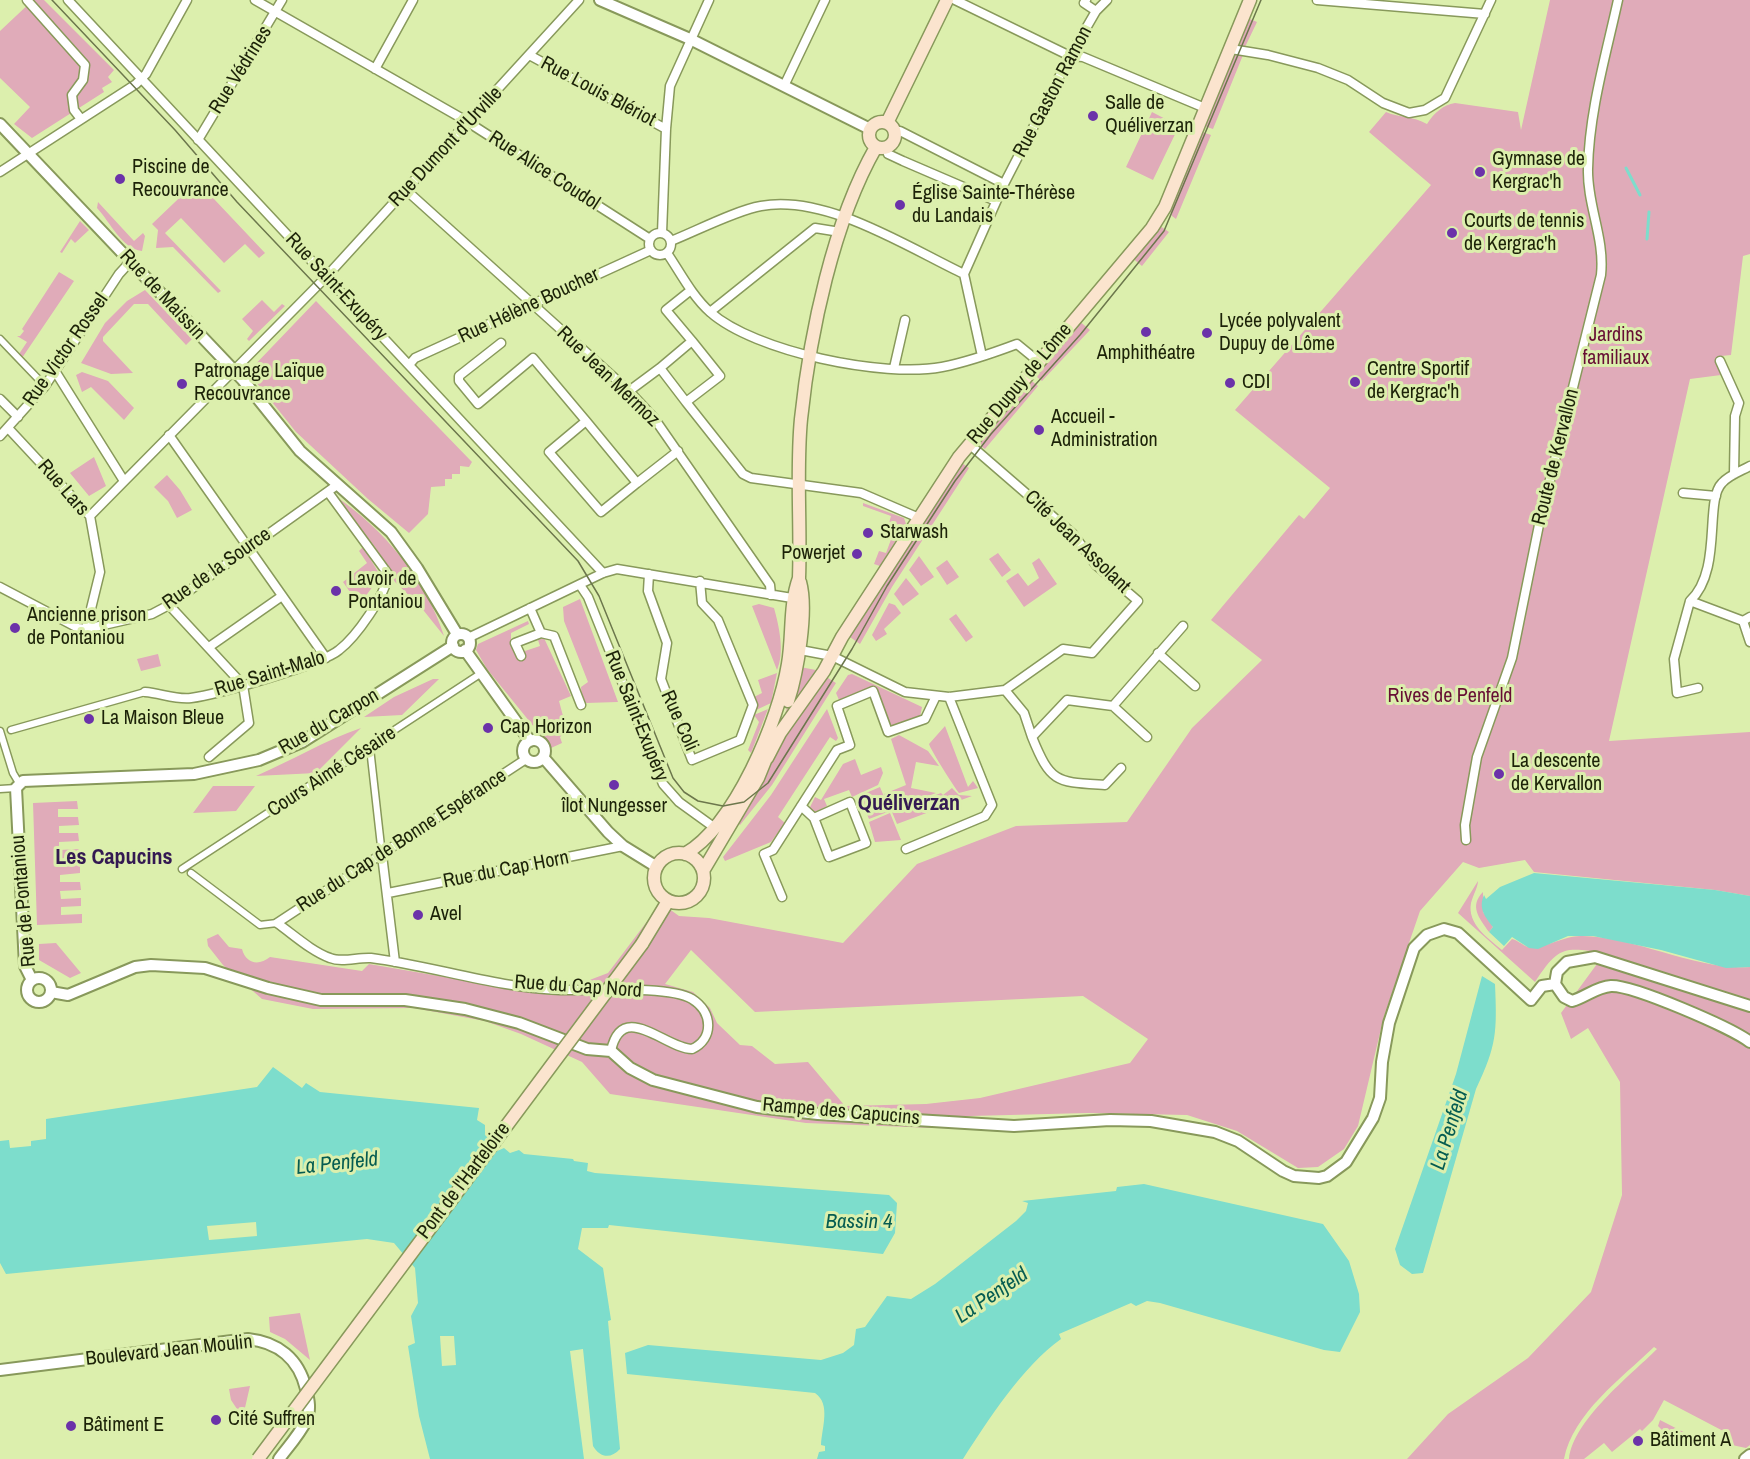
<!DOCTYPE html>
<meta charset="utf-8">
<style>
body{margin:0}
canvas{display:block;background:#dcefad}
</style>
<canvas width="1750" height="1459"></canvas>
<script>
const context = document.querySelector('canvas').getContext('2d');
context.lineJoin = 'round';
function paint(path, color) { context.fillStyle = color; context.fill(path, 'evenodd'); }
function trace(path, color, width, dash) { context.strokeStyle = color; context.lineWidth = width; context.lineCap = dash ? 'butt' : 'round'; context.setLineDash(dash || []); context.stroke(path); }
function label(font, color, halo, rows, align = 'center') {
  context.font = font + ' "Archivo Narrow",sans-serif'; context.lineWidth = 6; context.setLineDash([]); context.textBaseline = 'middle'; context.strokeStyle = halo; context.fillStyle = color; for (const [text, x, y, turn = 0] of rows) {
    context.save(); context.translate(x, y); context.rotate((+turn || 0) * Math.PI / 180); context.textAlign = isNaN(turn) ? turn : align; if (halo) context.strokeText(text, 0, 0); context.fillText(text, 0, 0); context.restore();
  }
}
paint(new Path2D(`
 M33,0H44L114,70L108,77L112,82L102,88L104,92L32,138L14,124L30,107L0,78V31Z
 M1550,0H1750V254L1743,256L1731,355L1721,356V375L1690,379L1609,741L1750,732V896L1715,890L1534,872L1525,860L1479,868L1463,862L1420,911L1384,1016L1358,1126L1344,1149L1318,1167L1298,1168L1237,1131L1187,1115L1088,1113L931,1117L933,1128L806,1123L610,1094L582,1062L521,1034L485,1021L414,1008L313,1009L262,999L223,965L208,946L207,939L218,934L229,947L242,949C246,964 259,966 270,957L362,971L369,964L550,995L608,973L661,903L679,916L709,918L843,943L917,864L1016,826L1127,822L1192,728L1262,660L1211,620L1299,515L1304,519L1330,488L1235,410L1431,185L1369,132L1386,112C1400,118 1413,116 1427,124C1434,113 1443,105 1455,103L1518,112L1521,130ZM691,950L755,1012L1083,996L1148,1039L1130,1063L980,1098L926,1104L845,1106L808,1062L775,1064L752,1046L740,1045L717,1023L710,1008L693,992L665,984Z
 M1245,17L1257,22L1245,47L1237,44Z
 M1233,55H1243L1213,129L1201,125Z
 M1152,112L1179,126L1153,180L1126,167Z
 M1199,131L1211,135L1176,219L1172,216L1169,208Z
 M197,181L265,253L259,258L245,244L224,263L181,218L165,233L221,291L218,293L173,247L156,248L158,230L152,224Z
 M98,202L134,241L143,233L145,236L142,251C121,248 111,223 97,208Z
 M80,221L89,230L75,243L71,239L62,253L60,252Z
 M1160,226L1169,232L1142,266L1131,257Z
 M59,272L74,281L22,358L19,354L27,342L17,336H20L24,331L22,329Z
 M145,290L192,339L186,345L148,304H134L103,337V341L133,373L111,374L81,363L105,323L127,301Z
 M262,300L274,312L282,304L285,306L249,341L247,339L253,331L242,319Z
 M316,301L472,462L469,467L460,466V474H452V479H445V486L431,487L428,514L409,533L368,499L296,432L248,372Z
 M1078,320L1090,330L1042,381L1032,373Z
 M82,372L108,381L134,408L124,420L91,387L82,392L76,375Z
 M1028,378L1038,386L985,449L982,447L980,440Z
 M94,457L106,486L89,496L70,473Z
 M959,461L969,468L892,587L860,644L847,635Z
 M167,475L180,490L192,510L177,518L168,501L154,487Z
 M335,496C383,528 427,581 444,636L420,606L395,582L375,547Z
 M863,503L904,518L906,524L880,566L874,564L879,551L886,553L896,526L889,523L891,516L863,506Z
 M363,547L380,575L379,584L376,582L365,597L358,592L352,595L343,582L367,563L359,551Z
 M998,553L1011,570L1002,577L989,559Z
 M919,556L934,577L921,586L909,570Z
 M1039,558L1057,584L1024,607L1006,581L1018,573L1028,586L1039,578L1032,563Z
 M947,560L959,577L947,585L936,568Z
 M906,578L919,594L903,606L894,594Z
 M580,599L618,702L586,703L582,697L581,687L588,682L564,621L563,607Z
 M889,603L895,605L901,613L884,629L887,634L876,641L872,635Z
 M759,604L774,608C779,626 785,652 777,670L752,606Z
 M956,614L973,637L966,642L949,619Z
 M528,621L529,624L511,633V641L516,654L540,646L538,640L544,638L571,696L559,701L567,731L560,737L562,743L551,748L487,669L476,650L478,644Z
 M158,654L161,666L141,671L137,659Z
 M800,667L816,670L788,718L784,717Z
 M777,673L771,703L754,711V697L762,693L758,680Z
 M852,674L922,707L920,717L890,726L875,686L839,700L836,693L848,675Z
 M825,676L836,683L772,785L740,825L736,822L778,744Z
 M433,679H439L402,715L364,717L394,697Z
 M768,709L751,753L748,750L759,722L754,715Z
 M827,709L838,738L836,741L830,737L778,817L785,823L771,842L725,861L723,857L771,795Z
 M945,726L968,787L973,781L978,788L959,793C956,790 930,749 929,744Z
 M361,728L316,773L256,776C291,761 325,740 361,728Z
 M899,735L928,751L939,766L916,762L911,788L936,793L892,810L884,794L906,785L891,739Z
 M855,759L861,775L881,767L883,773L878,785L852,797L849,790L824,799L827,806L815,812L809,809L815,797L821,800L843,764Z
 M213,786H255L236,811L193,813Z
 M880,787L890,811L869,819L859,796Z
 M952,788L959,795L972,796L897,824L892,812L941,793L943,795Z
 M77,801L78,809H58V817H78L79,825L59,826V833H78L79,841L59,842V850L79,849L80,857L59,859L60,866L80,865V873L60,875V882H80L81,890L60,891L61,899L81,898V906L61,907V915L82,914V923L37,925L33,803Z
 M890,813L901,840L875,842L869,822Z
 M1478,881C1478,887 1473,895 1471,903C1467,924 1488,938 1502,950L1512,939C1519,941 1522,945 1528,947C1539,951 1565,935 1582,936C1637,937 1698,971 1750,967V1445L1746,1448L1732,1445L1727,1433L1664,1400L1653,1420L1642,1431L1640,1429L1612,1452L1604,1443L1584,1459H1569C1573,1420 1630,1376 1657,1349L1654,1347C1622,1378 1573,1413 1564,1459H1407L1448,1414L1528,1358L1591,1292L1622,1195L1620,1082L1588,1028L1571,1039L1561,1013L1605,953C1563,947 1559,946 1535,982L1458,913Z
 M1483,892V912L1493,927L1489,932C1479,918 1469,906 1483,892Z
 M56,943L81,973L70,978L39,960V944Z
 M300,1313L310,1360L285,1339L270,1332L269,1317Z
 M250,1386L244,1412H239L231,1400L229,1389Z
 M1660,1420L1707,1444L1666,1434L1658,1426Z`), '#e0abb9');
paint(new Path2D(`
 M1534,873L1715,890L1750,896V967L1726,968L1661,950L1593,936H1568L1538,949L1529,948L1512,937L1504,946L1489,932L1493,927C1485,917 1478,908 1484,895L1486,899L1500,887Z
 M1482,976L1495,984C1497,1032 1497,1045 1476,1089L1423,1273L1412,1274L1400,1265L1395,1249L1456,1074Z
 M273,1067L302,1088L306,1083L320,1092L479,1108L477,1120L485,1125V1132L495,1152L504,1148L510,1153L519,1150L524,1154L573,1159L574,1161L588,1163L587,1171L595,1173L889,1195L897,1203L895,1233L883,1254L609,1225L608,1228H582L578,1249L603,1268L611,1320L608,1321L620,1449C611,1459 600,1458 593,1446L583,1349L570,1351L584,1459H430L419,1416L408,1346L415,1343L411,1316L418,1303L415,1268L394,1243L367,1239L6,1274L0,1263V1141L9,1140L10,1148L31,1146V1141L46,1139V1119L257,1087Z
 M1144,1184L1323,1224L1349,1261L1359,1294L1360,1312L1340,1352L1324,1350L1160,1303L1147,1301L1136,1306L1131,1303L1059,1334L1061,1339C1022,1367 989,1419 963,1459H817L819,1452L825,1451V1446L821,1445C822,1427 831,1404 815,1393L627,1374L625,1353L648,1345L821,1360L843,1353L854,1345L856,1329L865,1327L887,1296L911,1299L935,1284L1016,1221L1026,1211L1028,1203L1022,1201L1116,1191L1117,1187Z`), '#7dddcc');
paint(new Path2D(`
 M256,1222L257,1236L209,1240L207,1226Z
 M440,1336H454L456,1365L442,1366Z`), '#dcefad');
trace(new Path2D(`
 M1626,168L1640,195
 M1647,239L1649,212`), '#7dddcc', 3);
const pedestrian = new Path2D(`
 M0,339L45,386
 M11,730L145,692
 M0,731L13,773L19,783
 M370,748L382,855
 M0,789L16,788
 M182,869L480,674
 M191,873L260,925L277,923`);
const minor = new Path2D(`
 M27,0L85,65L83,80L72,95L74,110L81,119
 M68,0L603,573
 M255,0L463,119L650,239
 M955,0L1070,56L1083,57L1205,108
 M1086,0L1084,3L1096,11
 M1317,0L1485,14
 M1231,49L1268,55L1318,68L1348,80L1383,103L1409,113L1425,110L1445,98L1491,0
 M531,56L666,129
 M375,69L413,0
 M784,86L825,0
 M895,131H900L1004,184
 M198,140L282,0
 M886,148L888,154L903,161L996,201
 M0,172L136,84L146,74L187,0
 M406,190L629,391L654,418L770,585L771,595
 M662,233L666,129L670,86L709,0
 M649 244a11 11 0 1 1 22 0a11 11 0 1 1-22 0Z
 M671,241C696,231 737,210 761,206C826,194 907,247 964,274
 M667,253C680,272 692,296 710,312C755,352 884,378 942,367C968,362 993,353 1017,344L1039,362
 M691,290L666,310L692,341
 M710,312L815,228L840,232
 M501,343L459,376V381L478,404L533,358L586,421
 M982,356L964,274L1004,184L1070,56L1096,11L1107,0
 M1720,361L1739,403L1735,416L1734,474
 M409,365L415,358L651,250
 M894,368L905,320
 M55,371L124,481
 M629,391L660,368L686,402L720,376L692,341L660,368
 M0,399L18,417
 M686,402L743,474L751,478L861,493L919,518
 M586,421L637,483L601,512L549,452Z
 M8,428L90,516L100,572L86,629
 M169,435L326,658
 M0,436L45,386L119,274L130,262
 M1750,466C1741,471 1729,475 1722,483C1704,501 1723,570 1690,601L1743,621L1750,617
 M637,483L678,451
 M1683,493L1716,496
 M90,516L326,277L579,0
 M649,574L648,591L667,643L661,679L692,760L740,740L753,705L718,620L702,603L700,581
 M580,585L588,597L663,784L679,802L715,828
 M0,587L78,628L86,629L152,614L169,605L337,485
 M1690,601L1674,659L1677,693L1698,688
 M169,605L243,685L249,723L209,757
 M530,608L541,633
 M1743,621L1750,642
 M468,638L603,573L617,569L792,598
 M209,647L282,596
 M795,649L832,656L905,692L949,697L1005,690L1063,649L1092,653L1138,601L1096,565L1073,534L969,444
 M1158,653L1195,686
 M521,656L515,643L541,633L554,636L581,705
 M1005,690L1024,713L1032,737
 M145,692C160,693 176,700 191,698C215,695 323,664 339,650C356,637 386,595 388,574L328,492
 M1113,706L1147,737
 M526,759L277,923C294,935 311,951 330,958C342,963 358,957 371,958C433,966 498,988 560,990C590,991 669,985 692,999C713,1012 714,1039 692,1049C666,1049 622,999 611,1051
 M1121,768L1105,785C1057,782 1051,784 1032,737L1067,700L1113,706L1183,626
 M801,806L814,818L829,857L866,843L850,802L814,818
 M1466,840L1465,825L1477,757L1512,658L1540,520L1601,275C1605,238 1587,205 1588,169C1589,112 1606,55 1618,0
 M906,849L985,816L992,805L949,697
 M382,855L395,962
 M388,893L623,846
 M782,897L764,854L773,850L837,750L850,745L837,706L873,691L888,732L925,719L936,696`);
const tertiary = new Path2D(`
 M600,0L690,39L870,129
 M0,124L243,380L300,451L391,532L417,568L457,634
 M452 643a9 9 0 1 1 18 0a9 9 0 1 1-18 0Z
 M465,650L530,741
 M523 751a11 11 0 1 1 22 0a11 11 0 1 1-22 0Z
 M543,757L608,832L623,846L657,867
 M27 990a12 12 0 1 1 24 0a12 12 0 1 1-24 0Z
 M32,980L25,966L16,788L23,781L194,774L259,760L302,742L453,646
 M1555,984L1564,997L1572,1001C1586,997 1596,987 1611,986C1633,985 1732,1028 1750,1042
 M1555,984L1557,972L1567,962L1595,957L1750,1006
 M51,992L68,995L135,967L151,965L205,968L268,988L321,1000H405L465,1009L519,1023L587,1049L611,1051L630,1068L653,1080L757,1107L818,1114L1014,1126L1110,1120L1151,1121L1215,1132L1238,1141L1283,1171L1294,1176L1319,1178L1327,1176L1346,1162L1373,1118L1380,1098L1382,1062L1389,1023L1414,948L1427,935L1444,929L1458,933L1531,1000L1542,986L1555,984
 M0,1370L248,1339C278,1342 299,1359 306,1389C309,1400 311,1410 306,1421C299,1435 288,1447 279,1459
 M1745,1459L1750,1455`);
const secondary = new Path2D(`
 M869 135a13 13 0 1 1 26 0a13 13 0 1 1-26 0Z
 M887,123L947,0
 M788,701C797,673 808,611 800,582
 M767,758L780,733L824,671L842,637L959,457L1152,228L1165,207L1250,0
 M654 878a25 25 0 1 1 50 0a25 25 0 1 1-50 0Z
 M685,854C735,825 779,720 788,664C793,635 789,606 799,578C801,525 796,471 801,419C810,333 833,222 876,147
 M703,871L758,778L769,751
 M642,944L668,901`);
trace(pedestrian, '#88995b', 9);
trace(minor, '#88995b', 11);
trace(tertiary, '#88995b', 14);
trace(secondary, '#88995b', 15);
trace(pedestrian, '#fff', 6);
trace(minor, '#fff', 8);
trace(tertiary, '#fff', 10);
trace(secondary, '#fbe4ce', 12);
trace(new Path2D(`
 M52,0L175,130L237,202L578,561L599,596L673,778L684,792L698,801L723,806L744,802L768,783L852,649L887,586L955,481L991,434L1080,335L1164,231L1261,0`), '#6c774c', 1.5);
const secondaryBridge = new Path2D(`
 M258,1459L642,944`);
trace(secondaryBridge, '#88995b', 15, []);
trace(secondaryBridge, '#fbe4ce', 12);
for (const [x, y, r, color] of [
 [1093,116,6,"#6b32a9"],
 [1480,172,6,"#6b32a9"],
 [120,179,6,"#6b32a9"],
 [900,205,6,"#6b32a9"],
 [1452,233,6,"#6b32a9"],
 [1146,332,6,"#6b32a9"],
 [1207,333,6,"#6b32a9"],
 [1355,382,6,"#6b32a9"],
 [1230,383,6,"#6b32a9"],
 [182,384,6,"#6b32a9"],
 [1039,430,6,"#6b32a9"],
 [868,533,6,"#6b32a9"],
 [857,554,6,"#6b32a9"],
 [336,591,6,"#6b32a9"],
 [15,628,6,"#6b32a9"],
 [89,719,6,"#6b32a9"],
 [488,728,6,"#6b32a9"],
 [1499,774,6,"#6b32a9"],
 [614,785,6,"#6b32a9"],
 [418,915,6,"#6b32a9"],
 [216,1420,6,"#6b32a9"],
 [71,1426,6,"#6b32a9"],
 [1638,1441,6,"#6b32a9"]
]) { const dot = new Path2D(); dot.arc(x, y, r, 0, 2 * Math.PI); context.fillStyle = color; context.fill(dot); trace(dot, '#dcefad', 2); }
label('20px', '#1c2208', '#dcefad', [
 ["Rue Védrines",241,70,-58],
 ["Rue Louis Blériot",598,92,28],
 ["Rue Gaston Ramon",1053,92,-62],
 ["Rue Dumont d'Urville",446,147,-47],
 ["Rue Alice Coudol",544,171,33],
 ["Rue Saint-Exupéry",336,287,47],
 ["Rue de Maissin",162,295,47],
 ["Rue Hélène Boucher",529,306,-25],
 ["Rue Victor Rossel",66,350,-55],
 ["Rue Jean Mermoz",608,377,44],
 ["Rue Dupuy de Lôme",1020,384,-50],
 ["Route de Kervallon",1556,457,-76],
 ["Rue Lars",63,488,49],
 ["Cité Jean Assolant",1077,542,44],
 ["Rue de la Source",217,569,-35],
 ["Rue Saint-Malo",270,674,-17],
 ["Rue Saint-Exupéry",636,716,68],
 ["Rue Coli",679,721,66],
 ["Rue du Carpon",329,722,-30],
 ["Cours Aimé Césaire",332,772,-33],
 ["Rue du Cap de Bonne Espérance",402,841,-33],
 ["Rue du Cap Horn",506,870,-11],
 ["Rue de Pontaniou",24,901,-95],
 ["Rue du Cap Nord",578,987,4],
 ["Rampe des Capucins",841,1112,5],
 ["Pont de l'Harteloire",464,1181,-53],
 ["Boulevard Jean Moulin",169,1351,-6]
]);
label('20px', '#1c2208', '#dcefad', [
 ["Salle de",1105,104],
 ["Quéliverzan",1105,127],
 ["Gymnase de",1492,160],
 ["Kergrac'h",1492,183],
 ["Piscine de",132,168],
 ["Recouvrance",132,191],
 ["Église Sainte-Thérèse",912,194],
 ["du Landais",912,217],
 ["Courts de tennis",1464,222],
 ["de Kergrac'h",1464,245],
 ["Lycée polyvalent",1219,322],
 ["Dupuy de Lôme",1219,345],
 ["Amphithéatre",1146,354,"center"],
 ["Centre Sportif",1367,370],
 ["de Kergrac'h",1367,393],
 ["Patronage Laïque",194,372],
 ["Recouvrance",194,395],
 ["CDI",1242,383],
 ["Accueil -",1051,418],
 ["Administration",1051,441],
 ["Starwash",880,533],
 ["Powerjet",845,554,"right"],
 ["Lavoir de",348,580],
 ["Pontaniou",348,603],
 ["Ancienne prison",27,616],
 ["de Pontaniou",27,639],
 ["La Maison Bleue",101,719],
 ["Cap Horizon",500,728],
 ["La descente",1511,762],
 ["de Kervallon",1511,785],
 ["îlot Nungesser",614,807,"center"],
 ["Avel",430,915],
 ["Cité Suffren",228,1420],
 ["Bâtiment E",83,1426],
 ["Bâtiment A",1650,1441]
], 'left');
label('20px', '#670e34', '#dcefad', [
 ["Jardins",1616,336],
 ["familiaux",1616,359],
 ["Rives de Penfeld",1450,697]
]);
label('italic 21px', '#055c51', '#dcefad', [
 ["La Penfeld",1450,1130,-73],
 ["La Penfeld",337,1164,-6],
 ["Bassin 4",859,1222],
 ["La Penfeld",992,1296,-34]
]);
label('bold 22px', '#331952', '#dcefad', [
 ["Quéliverzan",909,804],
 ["Les Capucins",114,858]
]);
</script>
